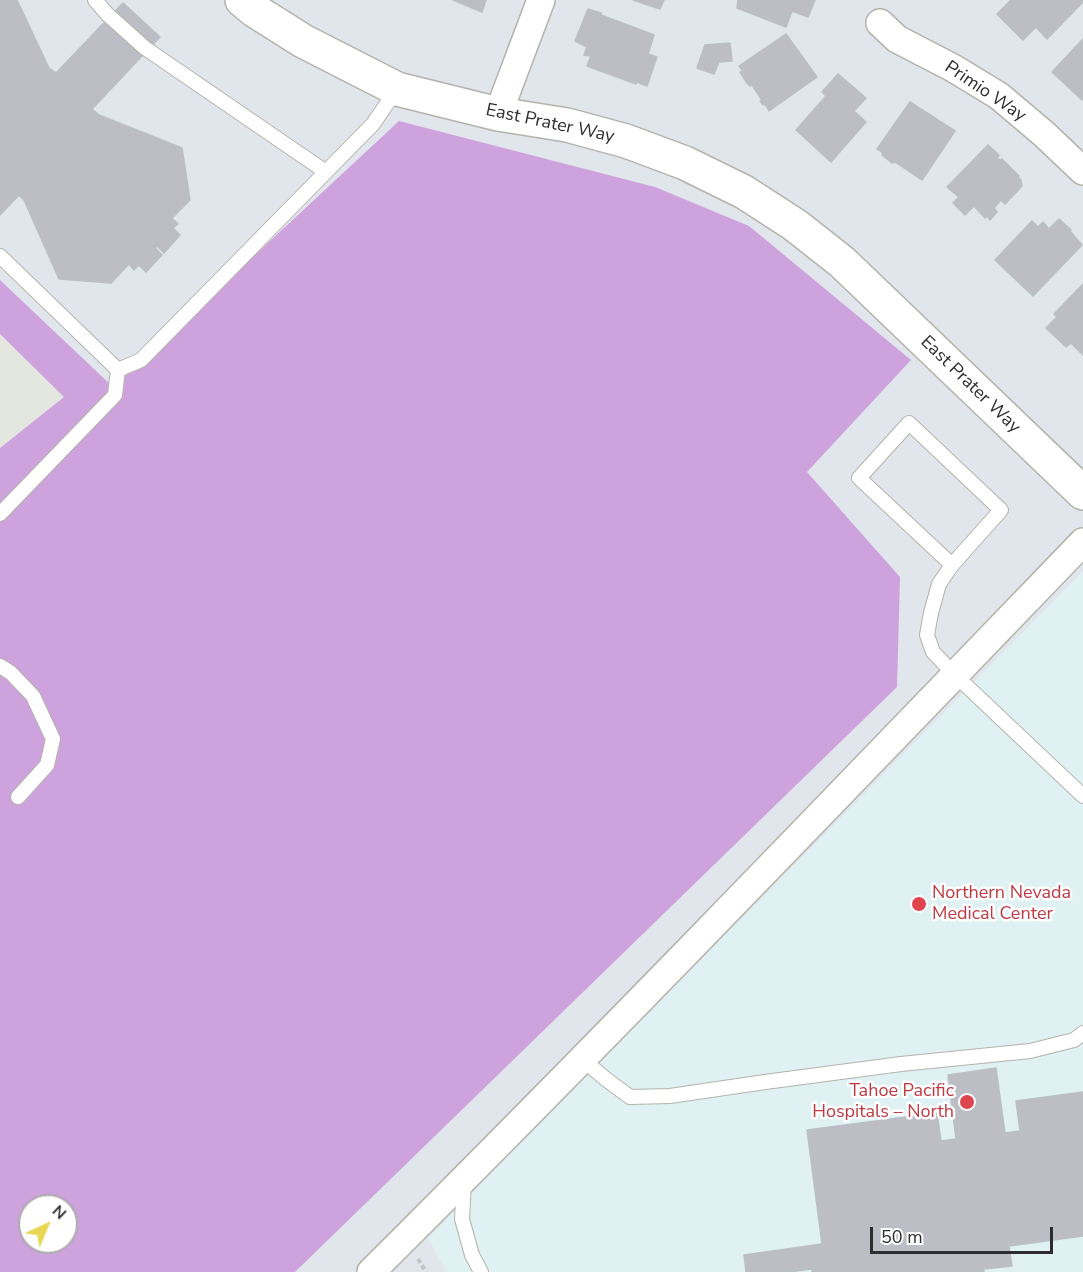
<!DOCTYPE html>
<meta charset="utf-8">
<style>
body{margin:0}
#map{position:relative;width:1083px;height:1272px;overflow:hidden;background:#e1e5ec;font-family:"Nunito Sans",sans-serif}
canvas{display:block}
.north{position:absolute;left:18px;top:1194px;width:60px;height:60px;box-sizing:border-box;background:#fff;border:2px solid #ababab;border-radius:50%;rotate:44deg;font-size:16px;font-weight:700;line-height:24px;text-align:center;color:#2d2d2d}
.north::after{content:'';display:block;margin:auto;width:21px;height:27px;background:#e7d753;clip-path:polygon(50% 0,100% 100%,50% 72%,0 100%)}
.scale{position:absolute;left:870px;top:1227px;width:183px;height:27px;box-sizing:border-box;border:3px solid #2d2d2d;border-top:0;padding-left:8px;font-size:18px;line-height:21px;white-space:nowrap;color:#2d2d2d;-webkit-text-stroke:4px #fff;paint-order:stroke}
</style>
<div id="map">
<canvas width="1083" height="1272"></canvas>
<div class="north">N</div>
<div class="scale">50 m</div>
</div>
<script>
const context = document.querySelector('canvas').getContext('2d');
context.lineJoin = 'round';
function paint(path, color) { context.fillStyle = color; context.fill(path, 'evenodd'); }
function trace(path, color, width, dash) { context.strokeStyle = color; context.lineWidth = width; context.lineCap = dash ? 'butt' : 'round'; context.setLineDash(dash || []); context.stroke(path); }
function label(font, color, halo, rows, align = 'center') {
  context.font = font + ' "Nunito Sans",sans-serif'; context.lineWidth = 5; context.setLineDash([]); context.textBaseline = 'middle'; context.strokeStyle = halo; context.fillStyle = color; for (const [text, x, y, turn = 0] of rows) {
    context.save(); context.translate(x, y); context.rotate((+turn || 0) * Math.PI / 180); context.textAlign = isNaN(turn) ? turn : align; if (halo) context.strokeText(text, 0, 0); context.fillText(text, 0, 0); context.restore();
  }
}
paint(new Path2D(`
 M0,334L64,397L0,448Z`), '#e4e6e0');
paint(new Path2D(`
 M1083,571V1272H446L428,1238Z`), '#dff1f2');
paint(new Path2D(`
 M399,121L655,187L749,226L911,360L807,472L900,577L897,687L295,1272H0V448L64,397L0,334V280L113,387ZM30,1206H66V1242H30Z`), '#cea3dd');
const building = new Path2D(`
 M0,0H17L49,68L56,73L123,3L160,37L92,109L99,115L182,148L190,200L172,218L178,224L173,228L180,235L164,253L157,246L155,248L162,255L146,272L139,265L134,270L129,264L111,283L59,279L24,200L19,195L0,215Z
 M453,0H486L482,12Z
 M633,0H664L660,9Z
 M738,0H815L808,17L792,11L786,27L737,8Z
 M1011,0H1083V2L1047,39L1036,27L1023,40L997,14Z
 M588,9L601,13V15L654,35L648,54L657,57L647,86L637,82L636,84L587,66L591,56L584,55L587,47L575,41Z
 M786,34L817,77L769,111L765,104L763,105L760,101L762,100L752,85L750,86L747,83L740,72L743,71L739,66Z
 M1083,39V98L1082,100L1052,72Z
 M730,43L732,61L719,62L714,74L697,68L705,45Z
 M838,74L866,98L854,111L866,122L831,162L796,130L826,96L822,92Z
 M910,102L955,131L922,180L895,162L892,163L882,155L883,153L877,149Z
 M988,145L999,155L997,158L1000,160L1002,159L1019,176L1018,177L1021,180L1022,186L1005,204L1001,200L994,208L997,212L990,220L987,216L985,218L974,206L965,215L953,203L959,197L947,187Z
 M1059,219L1071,230L1070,231L1082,245L1033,296L995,260L1032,221L1038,227L1043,222L1049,229Z
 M1083,284V355L1071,343L1066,347L1046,328L1057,317L1054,314Z
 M996,1068L1005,1133L1020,1131L1016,1101L1083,1092V1236L1009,1246L1012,1266L984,1269L981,1250L984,1272H812V1269L789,1272H746L744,1255L822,1244L807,1130L937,1113L941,1141L956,1139L948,1075Z`);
paint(building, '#bdbec5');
trace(building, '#babec8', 1.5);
const service = new Path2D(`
 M95,0L107,14L145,48L326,172
 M0,256L118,370L141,360L373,124L397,89
 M0,514L115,395L118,370
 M952,565L1001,510L909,423L859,478L952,565L939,584L931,613L927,635L933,652L955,675L1083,796
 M0,666L11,673L33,696L53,739L47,765L18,797
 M583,1060L607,1080L630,1097L670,1096L765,1082L901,1064L1030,1051L1074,1040L1083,1033
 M464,1182L462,1219L472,1255L481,1272`);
const minor = new Path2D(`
 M880,23L897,39L953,68L999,96L1044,134L1083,171
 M498,114L541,0
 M371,1272C612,1032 847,787 1083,542`);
const tertiary = new Path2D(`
 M242,0L254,10L303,41L397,89L498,114L567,125L626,141L685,163L744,192L795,225L842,262L1083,493`);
trace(service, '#b4b3aa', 16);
trace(minor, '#b4b3aa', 30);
trace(tertiary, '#b4b3aa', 36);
trace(new Path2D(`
 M418,1259L426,1272`), '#c4c4c4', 4, [4.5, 3]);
trace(service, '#fff', 14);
trace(minor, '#fff', 27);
trace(tertiary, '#fff', 33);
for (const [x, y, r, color] of [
 [919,904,8,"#e0444e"],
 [967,1102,8,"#e0444e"]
]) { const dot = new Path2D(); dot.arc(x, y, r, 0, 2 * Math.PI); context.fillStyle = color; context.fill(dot); trace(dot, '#fff', 2); }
label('18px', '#2d2d2d', '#fff', [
 ["Primio Way",985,92,34],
 ["East Prater Way",550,124,12],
 ["East Prater Way",970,385,44]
]);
label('18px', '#be3a42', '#fff', [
 ["Northern Nevada",932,894],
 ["Medical Center",932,915],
 ["Tahoe Pacific",954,1092,"right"],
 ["Hospitals – North",954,1113,"right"]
], 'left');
</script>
